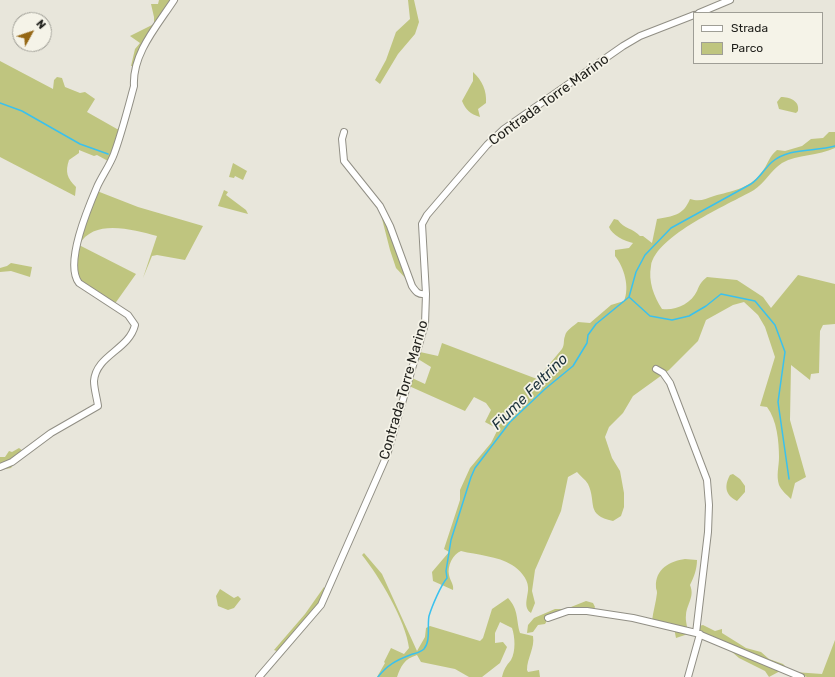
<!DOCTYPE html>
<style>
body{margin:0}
#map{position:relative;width:835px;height:677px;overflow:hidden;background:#e8e6db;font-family:Rubik,sans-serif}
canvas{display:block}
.legend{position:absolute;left:693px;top:12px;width:130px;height:52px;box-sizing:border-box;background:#f5f3e8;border:1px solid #9f9e96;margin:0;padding:5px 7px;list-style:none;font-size:12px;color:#1f1f1b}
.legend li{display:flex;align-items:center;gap:8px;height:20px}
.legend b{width:20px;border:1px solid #9f9e96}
.north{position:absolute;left:12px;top:12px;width:40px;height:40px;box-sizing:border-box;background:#f5f3e8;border:1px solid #9f9e96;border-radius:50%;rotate:50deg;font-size:11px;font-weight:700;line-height:16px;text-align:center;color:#1f1f1b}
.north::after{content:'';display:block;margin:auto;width:14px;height:18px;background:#956715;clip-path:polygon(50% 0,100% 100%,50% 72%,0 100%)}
</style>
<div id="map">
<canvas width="835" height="677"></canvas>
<ul class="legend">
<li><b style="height:5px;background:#fff"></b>Strada</li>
<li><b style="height:11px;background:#bfc57f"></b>Parco</li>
</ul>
<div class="north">N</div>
</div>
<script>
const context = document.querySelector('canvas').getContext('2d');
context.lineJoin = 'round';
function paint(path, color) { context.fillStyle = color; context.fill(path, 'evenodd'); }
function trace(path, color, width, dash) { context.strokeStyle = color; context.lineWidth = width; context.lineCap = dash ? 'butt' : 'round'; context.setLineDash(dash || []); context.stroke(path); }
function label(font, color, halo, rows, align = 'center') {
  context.font = font + ' Rubik,sans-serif'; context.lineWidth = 3.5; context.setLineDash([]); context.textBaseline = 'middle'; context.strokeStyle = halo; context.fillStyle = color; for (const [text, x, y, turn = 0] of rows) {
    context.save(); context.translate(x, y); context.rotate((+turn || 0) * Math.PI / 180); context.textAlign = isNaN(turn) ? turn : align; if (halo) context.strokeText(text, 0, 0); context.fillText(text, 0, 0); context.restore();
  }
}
paint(new Path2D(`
 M159,0H172L140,48L134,66H131L135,49L140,43L130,36L154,24V17L151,4H158Z
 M408,0H414L419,22L415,34L398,54L380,84L375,80L386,60L396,32L410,19Z
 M0,61L53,89L54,80L57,77L62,78L65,87L80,93L85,92L95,99L87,112L117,129L121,128L108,161L97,155L94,156L79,150V153L69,160C65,172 67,178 76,187L75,196L0,157Z
 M473,72C482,80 487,91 486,103L478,109L480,117C470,114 466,110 462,101L473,81Z
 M781,97C790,97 800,101 798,111L796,113L779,109L777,102Z
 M829,132H835V148C818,156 798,154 782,163C771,170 765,183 754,190C728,205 656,235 651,266C648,281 654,297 662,309C675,311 691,304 697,291C700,284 701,282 707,277L737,280L763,297L771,308L798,275L835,284V324L823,325L820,331L819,373L811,374L810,380L791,365L790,420L806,477L795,483L791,499C787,495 781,490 779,485C776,475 779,467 779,457C779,442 777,420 767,407L760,406L775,357L765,327L758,315L744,302L733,305L706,320L698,341L669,370L633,396L623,413L609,427L605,437L612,458L620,471L624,493V507L621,516L613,521C585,515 597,503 588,484C585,479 580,476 577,472L568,477L561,511L535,570L532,591L535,603L531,613C522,607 529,595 528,587C528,579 519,569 512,565C498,556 477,555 461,551C453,554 447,566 449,575C450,581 454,584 453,590L433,581L432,572L449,552L444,549L460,500V490L470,468L491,443L498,429L485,422L491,410L486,403L474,397L465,411L409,386L412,378L425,384L431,367L418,359L420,352L438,356L442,343L537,379L562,349C565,344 563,341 565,336C566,330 574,326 578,322L590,323L611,305L624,301C630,287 624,267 615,256V250L629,248L633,243C624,241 612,235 609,227L614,219L618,220C624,229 633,228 640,236H643L652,243L657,219C673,216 683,216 690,199C700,202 705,199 714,196C731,191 749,189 761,173C768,165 769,156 777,150L785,151L802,146L811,139L823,138Z
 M233,163L247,171L243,180L235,176L234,178L229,177Z
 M224,190L228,192L226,195L246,210L248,214L218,206Z
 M97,191L138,207L203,226L185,260L157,255L152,256L143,278L157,236C133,230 94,218 79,245L136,274L114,305L79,282L76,258L81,234Z
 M379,207L409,282L396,268L390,250Z
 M11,263L32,267L30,277L11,271L0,272V268L7,266Z
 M19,448L23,451L11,468L0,470V457H5L9,451L12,452Z
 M733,474L740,479L745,486V492L737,501C725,495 724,486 730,475Z
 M364,553L382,574L417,651L425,637L426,628L430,626L480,641L483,638L492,609L508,598C519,610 516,620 520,633L533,636C535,648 527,658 527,670L528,672L539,670L540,677H502C504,669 506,666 511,660C516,651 515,637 512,628L500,622L495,633V643L503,642L507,647L500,663L482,677H469L455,669L421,662L417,655C404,659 401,666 397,677H377L385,663L384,662L391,648L404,654L409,648C406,621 379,576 362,555Z
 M685,559L697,560C697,569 694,577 690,585C695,597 687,603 686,615C685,621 688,628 688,634L676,638L674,628L652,621C653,612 656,602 657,593C657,589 656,590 656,587C655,569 670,561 685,559Z
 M324,587L326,590L318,605L279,652L274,650L305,614Z
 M220,589L234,598L238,596L241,599L234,608L228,610L218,606L216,596Z
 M586,601L593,603L595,607L591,615L574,612L548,619L545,624L538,625L533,632L527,633L528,625L534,618L555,609H566Z
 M703,625L715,631L722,629V633L746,648L761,652L769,659L783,664L790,671L782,670L769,677L765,671L739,658L725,646L701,639L698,635L699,626Z
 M835,640V677H807L794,672L822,674Z`), '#bfc57f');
trace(new Path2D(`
 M0,103L22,111L80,144L108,154
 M629,297L650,316L672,320L689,316L706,306L721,294L755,301L775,325L785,352L778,402L789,479
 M378,677C387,665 397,660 410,655C415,653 420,653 424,649C431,641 427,626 429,616C432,606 441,585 447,578L446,571L451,540L471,477L475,468L510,422L545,389L573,366L587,343L588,335L596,324L629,297L636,272L645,255L671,228L751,184C760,178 764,169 772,162C789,147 815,152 835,146`), '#3ac1ee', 1.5);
const minor = new Path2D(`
 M699,13L730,0
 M344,132L342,139L344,161L380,206L390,226L412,286C416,292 418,295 426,294
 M656,369L663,373L670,383L707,480L709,505L708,532L696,633
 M0,467L12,462L51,433L98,406C97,398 94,389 94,381C96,355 129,350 135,325L128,315L79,283C64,264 88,208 97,187C102,176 110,165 114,154C122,132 128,108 134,86C132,54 157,26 174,0
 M548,618L568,611H587L633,618L696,633L801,677
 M259,677L321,605L387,455L425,324L426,294L422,224L427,215L487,145L504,129L623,46L640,36L694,15
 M688,677L700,634`);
trace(minor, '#918f85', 8);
trace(minor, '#fff', 6);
label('14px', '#1f1f1b', '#f5f3e8', [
 ["Contrada Torre Marino",549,100,-36],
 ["Contrada Torre Marino",404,390,-74]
]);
label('italic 15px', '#1c323b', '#f5f3e8', [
 ["Fiume Feltrino",530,392,-45]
]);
</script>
